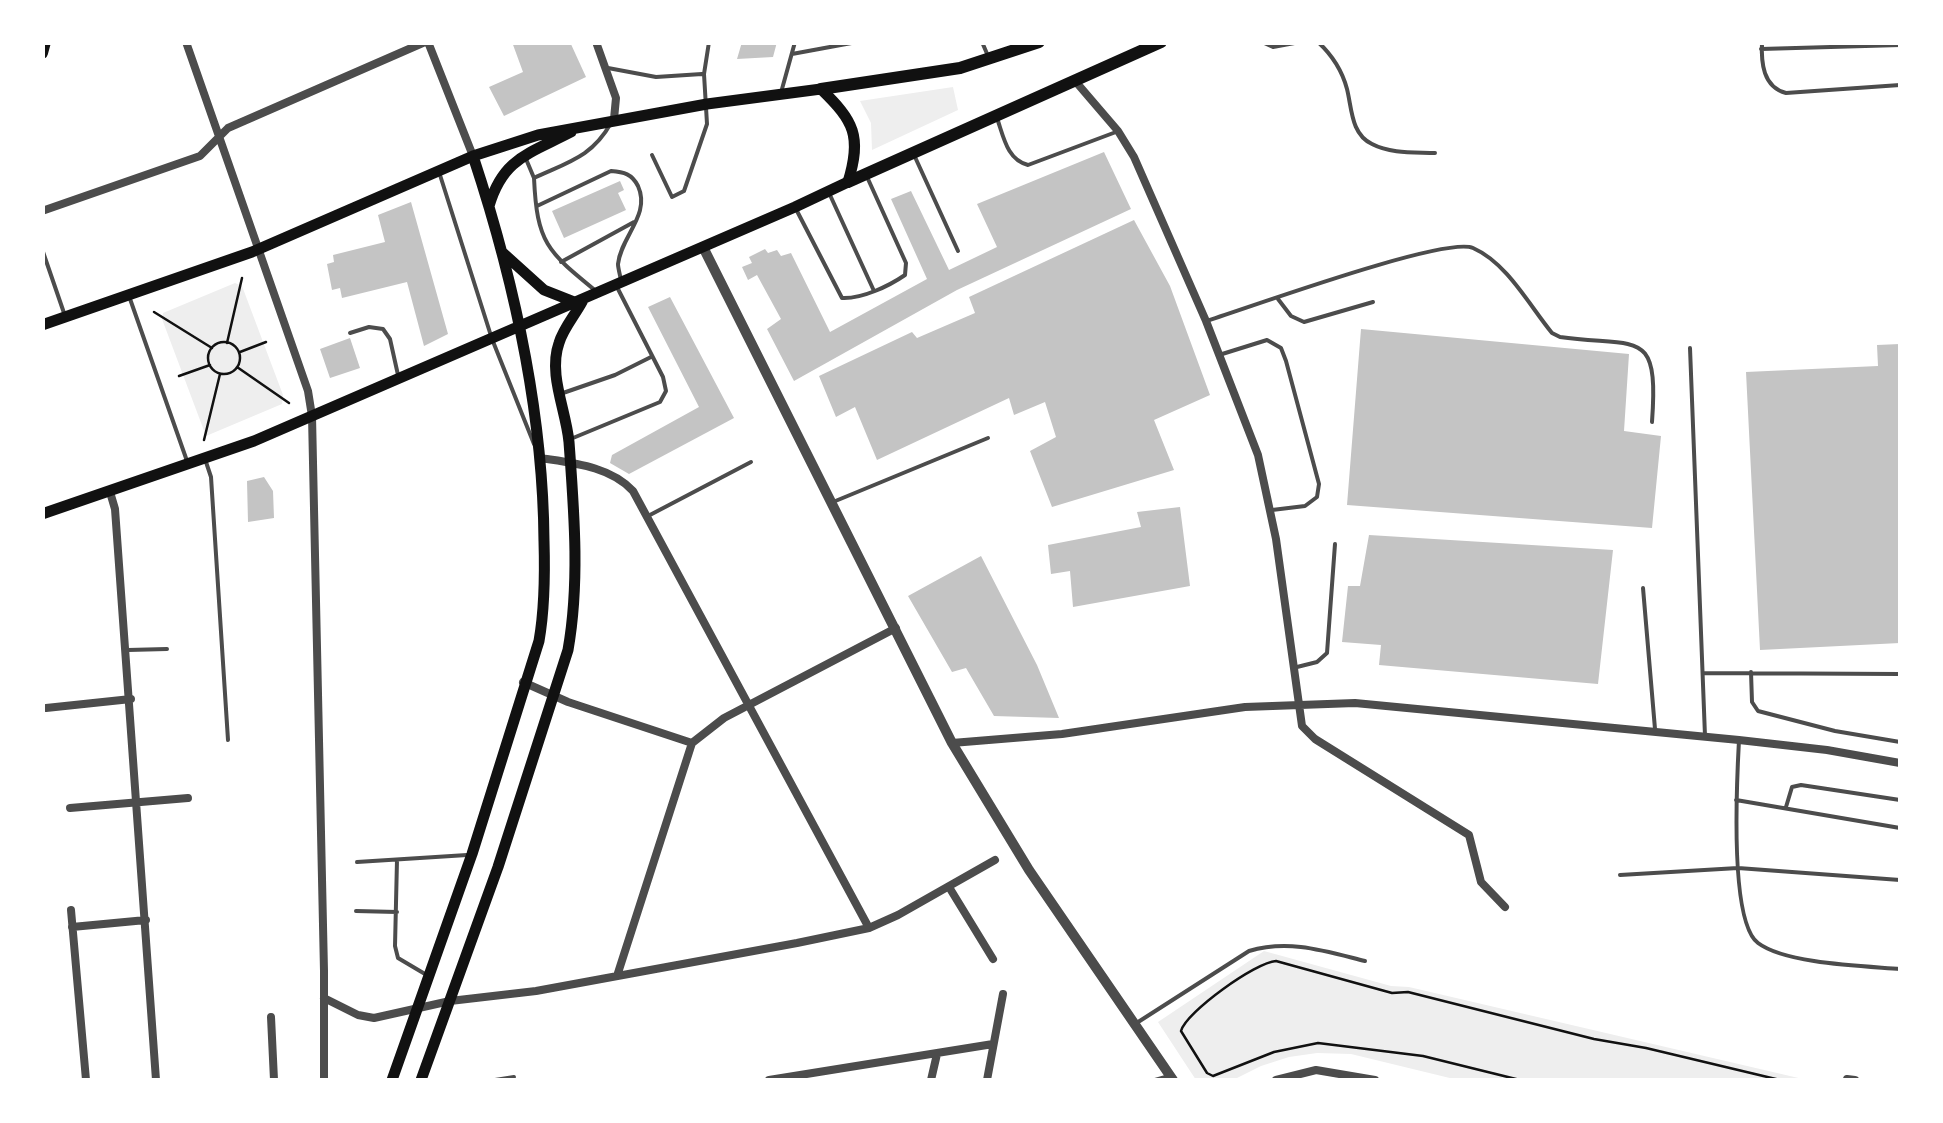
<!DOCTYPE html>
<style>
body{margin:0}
#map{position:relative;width:1943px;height:1123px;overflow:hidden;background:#fff;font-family:"PT Sans",sans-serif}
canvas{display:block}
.frame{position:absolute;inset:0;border:45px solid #fff;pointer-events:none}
</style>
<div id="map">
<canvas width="1943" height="1123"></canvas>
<div class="frame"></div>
</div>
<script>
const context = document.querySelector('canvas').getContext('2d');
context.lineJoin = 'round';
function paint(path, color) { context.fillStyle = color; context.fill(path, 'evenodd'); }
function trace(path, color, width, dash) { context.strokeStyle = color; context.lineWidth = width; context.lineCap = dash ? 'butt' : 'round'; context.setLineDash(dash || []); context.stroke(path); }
paint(new Path2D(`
 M953,87L958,110L872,150L871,123L860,101Z
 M235,283L242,286L283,395L282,404L206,436L162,319L163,313Z
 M1264,951L1391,986L1409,987L1807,1080H1458L1351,1054L1317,1053L1289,1057L1261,1066L1233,1080H1196L1158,1022Z`), '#eee');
paint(new Path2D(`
 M512,42H570L586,77L504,116L489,87L523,72Z
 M742,42H777L773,57L737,59Z
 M1104,152L1131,209L957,290L794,381L767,329L781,319L757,275L748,280L742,267L752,263L749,257L765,249L768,253L777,250L781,256L791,253L830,332L927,279L891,199L911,191L949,270L997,247L977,204Z
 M620,181L624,190L618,193L626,210L564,238L552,211Z
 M411,202L448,334L424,346L407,282L342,298L340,288L332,290L327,264L334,262L333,255L385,242L378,215Z
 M1134,220L1170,286L1210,395L1154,420L1174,470L1052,507L1030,451L1056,437L1045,402L1014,415L1009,398L877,460L855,407L836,417L819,376L912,332L917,338L975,313L969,297Z
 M670,297L734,418L629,474L610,463L612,455L699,407L648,307Z
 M1361,329L1629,354L1624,431L1661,436L1652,528L1347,505Z
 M350,338L360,368L330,378L320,349Z
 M1900,344V643L1760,650L1746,372L1878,366L1877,345Z
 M264,477L273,491L274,518L248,522L247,481Z
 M1180,507L1190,586L1073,607L1070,571L1051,574L1048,545L1141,527L1137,512Z
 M1369,535L1613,550L1598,684L1379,665L1381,645L1342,642L1348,586H1360Z
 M981,556L1037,665L1059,718L994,716L966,668L952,672L908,596Z`), '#c4c4c4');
trace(new Path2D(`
 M154,312L212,348
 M208 358a16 16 0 1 1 32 0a16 16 0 1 1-32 0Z
 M227,343L242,278
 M240,352L266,342
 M237,367L289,403
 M179,376L210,365
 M204,440L220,374
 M1520,1080L1423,1056L1318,1043L1274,1052L1213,1076L1207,1073L1181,1031C1186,1012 1256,962 1276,961L1392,993L1408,992L1594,1039L1646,1048L1780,1080`), '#111', 2.5);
trace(new Path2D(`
 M982,42L988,56
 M1262,42L1273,47L1300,42
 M1318,42C1332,55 1342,70 1347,89C1352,109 1351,134 1372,144C1391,154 1415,152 1435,153
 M1762,42C1761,63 1763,87 1786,93L1900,85
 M1761,49L1900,45
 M792,54L857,42
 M608,68L656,77L702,74
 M782,89L795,42
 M998,121C1004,139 1008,160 1028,165L1116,132
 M652,155L672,197L684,191L707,124L704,74L709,42
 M915,157L958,251
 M526,159L534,178
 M440,175L492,339L534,444
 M830,195L874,291
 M537,206L611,171C624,172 632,174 638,186C651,215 621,236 618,264C618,268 620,275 621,280
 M797,211L842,298C862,299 889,286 905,275L906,263L868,179
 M42,249L64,313
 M561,262L634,222
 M596,291C547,251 537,243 534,178C568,162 592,157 611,123
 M129,296L187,461
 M1278,299L1291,316L1304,322L1373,302
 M1206,321C1248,308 1445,236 1473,248C1507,263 1529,305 1552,333L1560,337C1638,348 1659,326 1652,422
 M350,333L369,327L383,329L390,339L398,375
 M1690,348L1705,736
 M1219,355L1267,340L1281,348L1286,361L1319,484L1317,497L1305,506L1272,510
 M563,393L615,375L651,357
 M573,438L660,402L666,391L663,377L618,289
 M205,459L211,477L228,740
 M833,502L988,438
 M648,516L751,462
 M1643,588L1655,729
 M128,650L167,649
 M1297,667L1317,662L1327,653L1335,544
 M1751,672L1752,702L1758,711L1835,731L1900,742
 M1703,673L1900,674
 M1739,740C1737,777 1729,921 1758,943C1786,964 1864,966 1900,969
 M1736,800L1900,828
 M1786,807L1792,787L1801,785L1900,800
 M397,860L395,946L398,958L425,974
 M357,862L467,855
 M1620,875L1738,868L1900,880
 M356,911L397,912
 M1135,1024L1249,951C1289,939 1325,951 1365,961
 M495,1080L514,1077
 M1155,1080L1169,1076`), '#4c4c4c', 4);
trace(new Path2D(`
 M186,42L308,391L312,416L324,971V1080
 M428,42L473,156
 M596,42L616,98L614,119
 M1076,82L1118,131L1134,157L1206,321L1258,455L1276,539L1302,726L1315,739L1469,835L1481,882L1505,907
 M42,211L200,156L228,128L425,42
 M540,458C572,463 610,466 633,491L869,928
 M110,492L115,509L156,1080
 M523,682L568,702L692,743
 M46,708L131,699
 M692,743L724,718L896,628
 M952,743L1062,734L1245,707L1355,703L1739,740L1827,750L1900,763
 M70,808L188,798
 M949,887L993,959
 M71,910L86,1080
 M72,927L146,920
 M617,976L692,743
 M324,998L358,1015L374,1018L450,1001L536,991L797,943L869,928L898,915L995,860
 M271,1017L274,1080
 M1847,1079L1855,1080
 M769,1080L993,1044
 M931,1080L937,1054
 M987,1080L1003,994
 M1276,1080L1316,1070L1375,1080`), '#4c4c4c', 8);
trace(new Path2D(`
 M703,247L952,743L1029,870L1173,1080`), '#4c4c4c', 10);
trace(new Path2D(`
 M489,206C503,158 529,154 571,132
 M503,253L544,290L577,303
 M42,325L252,252L473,156L538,135L707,104L821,89C854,121 862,136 848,182L795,207L254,441L42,514
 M392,1080L472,854L539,641C545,607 545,575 544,541C543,410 514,280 473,156
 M421,1080L498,867L568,650C580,582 574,511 569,442C566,410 548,374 559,343C563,329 575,315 582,302`), '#111', 11);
trace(new Path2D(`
 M42,53L45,42
 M821,89L960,68L1039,42
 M848,182L1161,42`), '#111', 12);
</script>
